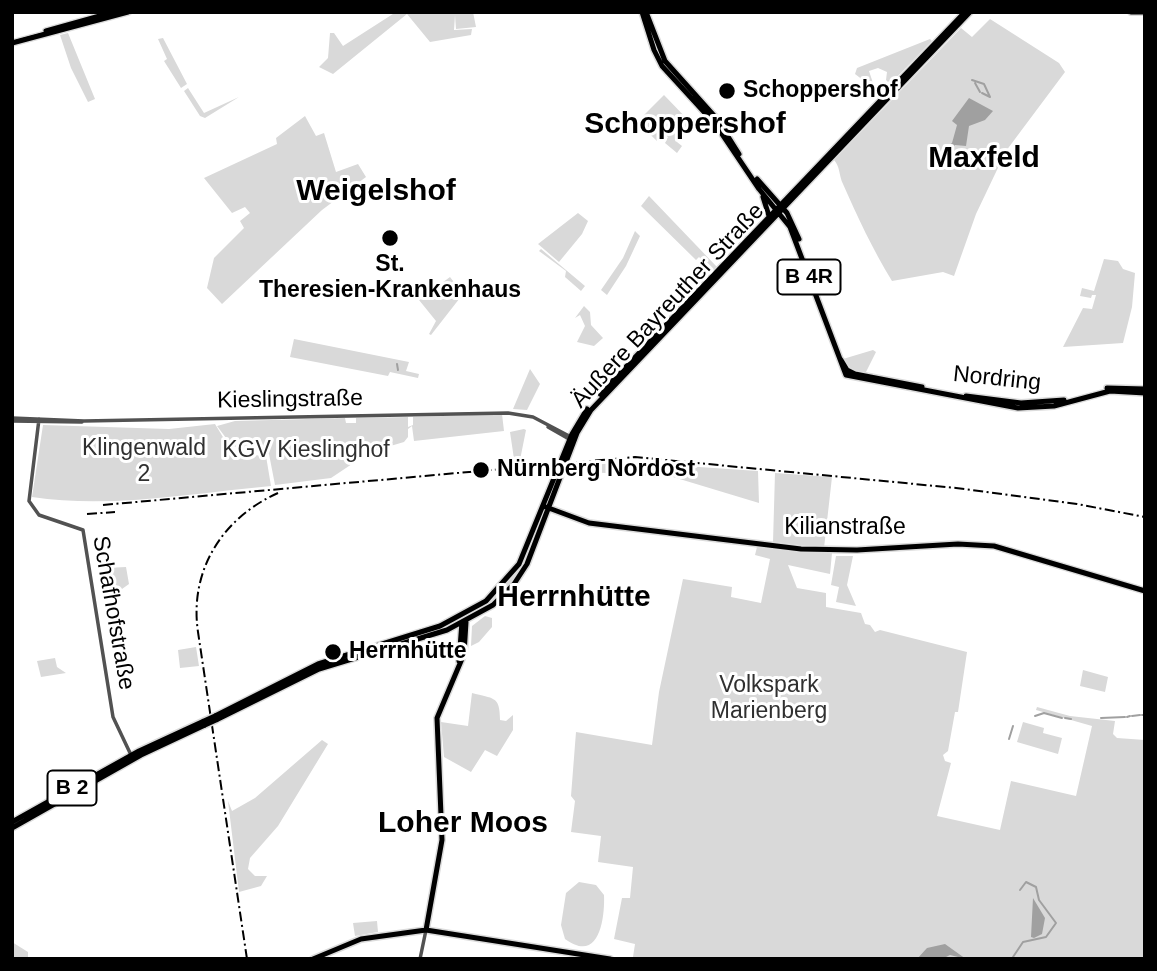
<!DOCTYPE html>
<meta charset="utf-8">
<style>
body{margin:0}
#map{position:relative;width:1157px;height:971px;overflow:hidden;background:#fff;font-family:Arial,sans-serif}
canvas{display:block}
.frame{position:absolute;inset:0;border:14px solid #000;pointer-events:none}
</style>
<div id="map">
<canvas width="1157" height="971"></canvas>
<div class="frame"></div>
</div>
<script>
const context = document.querySelector('canvas').getContext('2d');
context.lineJoin = 'round';
function paint(path, color) { context.fillStyle = color; context.fill(path, 'evenodd'); }
function trace(path, color, width, dash) { context.strokeStyle = color; context.lineWidth = width; context.lineCap = dash ? 'butt' : 'round'; context.setLineDash(dash || []); context.stroke(path); }
function label(font, color, halo, rows, align = 'center') {
  context.font = font + ' Arial,sans-serif'; context.lineWidth = 6; context.setLineDash([]); context.textBaseline = 'middle'; context.strokeStyle = halo; context.fillStyle = color; for (const [text, x, y, turn = 0] of rows) {
    context.save(); context.translate(x, y); context.rotate((+turn || 0) * Math.PI / 180); context.textAlign = isNaN(turn) ? turn : align; if (halo) context.strokeText(text, 0, 0); context.fillText(text, 0, 0); context.restore();
  }
}
paint(new Path2D(`
 M396,12H473L476,27L456,29L455,15L454,30L472,29L471,35L430,42L407,14L333,74L319,67L328,58L330,33H334L343,46Z
 M990,19L1059,63L1065,72L1006,151L976,214L954,276L943,272L892,281C873,250 857,216 843,184C839,176 840,166 834,160L961,28L972,37Z
 M68,33L95,99L88,102L71,68L60,35Z
 M163,38L187,84L181,88L164,61L167,59L158,39Z
 M930,39L932,41L890,84L886,80L887,72L878,68L869,71L874,86L882,83L886,87L880,93L855,74L857,68Z
 M188,88L204,113L239,97L205,118L200,116L184,91Z
 M664,95L691,123L677,142L682,146L677,153L665,143L668,137L663,134L657,141L637,122Z
 M305,116L316,136L324,133L336,172L358,164L366,177L322,210L222,304L207,288L214,258L244,228L240,221L250,213L245,207L232,213L204,178L277,144L276,138Z
 M649,196L717,267L713,271L699,257L696,260L641,206Z
 M578,213L588,221L582,234L559,262L538,244Z
 M635,231L640,236L626,266L607,295L601,290L623,258Z
 M541,249L585,286L581,291L565,277L566,271L539,251Z
 M1104,259L1118,261L1123,269L1135,273L1132,307L1123,343L1063,347L1083,308L1092,309L1096,295H1092L1091,298L1080,296L1082,288L1094,291Z
 M450,277L463,294L431,335L429,334L436,321L419,300Z
 M584,306L590,312L591,325L603,338L594,346L577,342L585,326L580,315L575,318Z
 M294,339L409,362L406,371L419,374L418,378L390,372L388,376L290,357Z
 M873,350L876,352L865,374L851,370L843,359Z
 M530,369L540,384L527,410L513,409Z
 M502,414L504,431L414,441L412,426L408,429V437L404,442L370,452L331,478L275,485L269,454L232,446L217,426L235,421L345,418L346,423H356V418L408,417V427L413,425V417Z
 M215,424L229,447L242,454L266,456L271,486C193,493 110,509 32,497L43,425L169,429Z
 M524,429L526,430L520,460L514,459L510,432Z
 M625,462L758,471L759,503L673,477L571,471L572,467Z
 M775,473L832,477L824,548L773,542Z
 M539,523C529,568 510,589 474,617L472,614L498,593L514,574Z
 M757,547L832,553L830,574L788,565L797,588L826,593V607L861,613L865,624L870,625L875,632L880,630L967,652L958,712H955L948,751L943,755L945,761L951,763L937,816L1000,830L1011,781L1076,796L1092,726L1036,710L1037,707L1070,716L1115,721L1113,734L1117,738L1145,740V959H643L633,957L635,944L614,939L622,898H630L633,867L598,862L601,836L571,832L575,801L571,796L576,732L652,745L659,692L683,579L732,587L731,597L761,603L770,559L755,555Z
 M836,556H853L847,585L856,606L836,602L839,587L831,585Z
 M126,567L129,584L122,589L110,590L106,568Z
 M485,616L492,618V627L479,642L471,646L472,626Z
 M196,647L199,666L180,668L178,650Z
 M55,658L57,667L66,673L41,677L37,661Z
 M1083,670L1108,677L1105,692L1080,686Z
 M472,693C493,699 500,695 500,720L506,721L513,715V730L497,756L485,750L471,772L444,757L441,722L468,726Z
 M1023,722L1044,728L1043,733L1062,738L1058,754L1017,742Z
 M322,740L328,744L278,826L250,858L248,869L255,876H267L261,886L239,892L228,801L232,811L255,798Z
 M579,882L596,885L604,895C605,919 599,964 565,939L561,925L566,893Z
 M377,921L378,932L355,936L353,923Z
 M12,942L28,952V959H12Z`), '#d9d9d9');
paint(new Path2D(`
 M969,98L993,111L985,120L969,126L966,146L955,145L952,148L953,159L947,169L940,162L939,153L952,143L957,125L952,121Z
 M1033,898L1045,918L1042,934L1034,938L1031,937Z
 M945,944L966,959L950,955L942,959H917L927,948Z`), '#a0a0a0');
trace(new Path2D(`
 M972,80L984,84L990,97L982,93
 M975,83L980,92
 M397,364L398,370
 M1142,715H1145
 M1035,716L1044,713L1062,718
 M1132,716L1140,715
 M1127,717L1130,716
 M1065,718L1071,719
 M1101,718L1125,717
 M1009,739L1013,726
 M1013,957L1023,942L1046,937L1056,923L1039,900L1036,887L1026,882L1020,890`), '#a0a0a0', 2);
const major = new Path2D(`
 M642,12L654,50L662,66L716,125L759,189L790,227L846,375L1018,408L1054,406L1110,391L1145,393
 M646,12L665,61L717,119L739,154
 M1131,12H1145
 M46,31L114,12
 M12,43L128,12
 M757,179L787,213L799,239
 M763,197L769,216
 M841,360L847,370L855,374L922,387
 M1107,388L1145,389
 M600,394L965,12
 M966,396L1021,403L1064,400
 M546,507L589,523L801,549L857,550L958,544L994,546L1145,591
 M459,661L462,622
 M215,716L318,664L440,626L486,601L519,564L572,434L587,409
 M216,720L319,669L447,630L493,605L514,584L527,564L577,433L591,410L970,12
 M12,822L139,751L204,721
 M12,828L141,755L205,725
 M426,930L442,840L437,718L464,654L466,622
 M313,959L361,939L426,930L610,959`);
trace(major, '#dbdbdb', 8);
trace(new Path2D(`
 M12,418L84,421L508,413L533,417L571,437
 M39,419L29,501L39,515L83,530L113,717L131,755
 M12,421L82,422
 M548,427L569,439
 M420,959L426,930`), '#525252', 3.5);
trace(major, '#000', 5);
trace(new Path2D(`
 M1116,12L1145,13
 M12,42L122,12`), '#000', 2);
trace(new Path2D(`
 M103,505L635,457L956,488L1077,504L1145,517
 M87,514L115,512
 M247,959L198,632C189,571 222,518 278,493`), '#000', 2, [10, 3.5, 2, 3.5]);
const majorBridge = new Path2D(`
 M204,721L215,716
 M205,725L216,720`);
trace(majorBridge, '#dbdbdb', 8, []);
trace(majorBridge, '#000', 5);
for (const [x, y, r, color] of [
 [727,91,9,"#000"],
 [390,238,9,"#000"],
 [481,470,9,"#000"],
 [333,652,9,"#000"]
]) { const dot = new Path2D(); dot.arc(x, y, r, 0, 2 * Math.PI); context.fillStyle = color; context.fill(dot); trace(dot, '#fff', 2.5); }
for (const [x, y, w] of [
 [809,277,63],
 [72,788,49]
]) { const box = new Path2D(); box.roundRect(x - w / 2, y - 17.5, w, 35, 5); context.fillStyle = '#fff'; context.fill(box); trace(box, '#000', 2); }
label('bold 21px', '#000', null, [
 ["B 4R",809,277],
 ["B 2",72,788]
]);
label('bold 23px', '#000', '#fff', [
 ["Schoppershof",743,91],
 ["St.",390,265,"center"],
 ["Theresien-Krankenhaus",390,291,"center"],
 ["Nürnberg Nordost",497,470],
 ["Herrnhütte",349,652]
], 'left');
label('23px', '#000', '#fff', [
 ["Äußere Bayreuther Straße",668,306,-47],
 ["Nordring",997,379,6],
 ["Kieslingstraße",290,400,-1],
 ["Kilianstraße",845,528],
 ["Schafhofstraße",113,613,80]
]);
label('23px', '#303030', '#fff', [
 ["Klingenwald",144,449],
 ["2",144,475],
 ["KGV Kieslinghof",306,451],
 ["Volkspark",769,686],
 ["Marienberg",769,712]
]);
label('bold 30px', '#000', '#fff', [
 ["Schoppershof",685,125],
 ["Maxfeld",984,159],
 ["Weigelshof",376,192],
 ["Herrnhütte",574,598],
 ["Loher Moos",463,824]
]);
</script>
